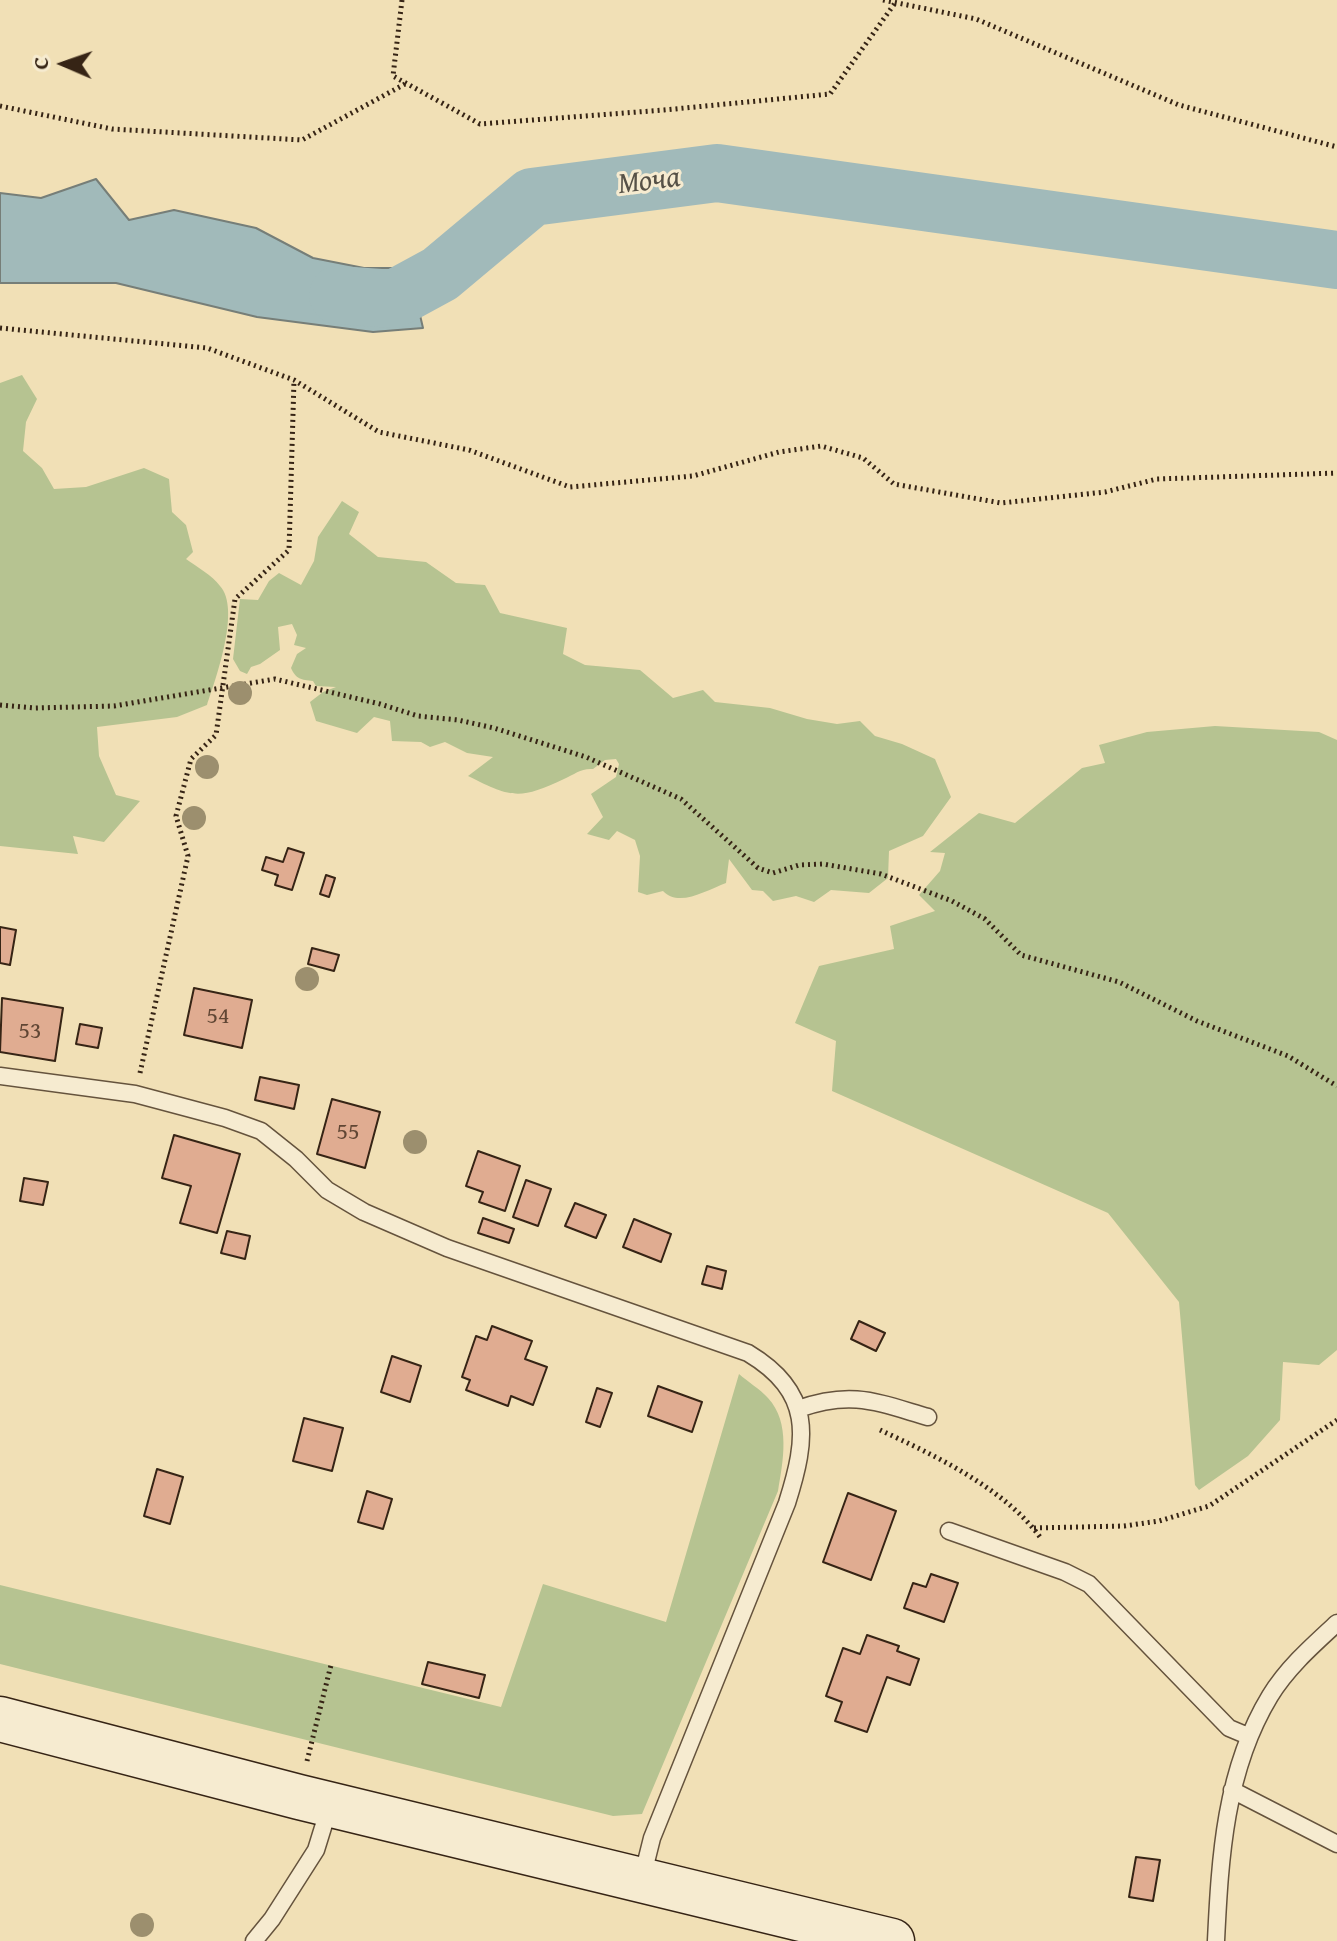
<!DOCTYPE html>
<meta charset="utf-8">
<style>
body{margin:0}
#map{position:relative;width:1337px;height:1941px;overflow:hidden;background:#f1e0b6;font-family:"Gentium Book Plus",serif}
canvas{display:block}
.north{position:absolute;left:24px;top:24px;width:80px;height:80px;-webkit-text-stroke:6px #f6ebd0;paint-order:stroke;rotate:272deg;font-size:22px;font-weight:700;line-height:32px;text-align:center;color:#362415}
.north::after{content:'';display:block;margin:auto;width:28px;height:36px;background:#362415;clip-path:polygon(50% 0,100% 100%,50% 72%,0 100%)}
</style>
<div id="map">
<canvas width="1337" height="1941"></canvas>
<div class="north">С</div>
</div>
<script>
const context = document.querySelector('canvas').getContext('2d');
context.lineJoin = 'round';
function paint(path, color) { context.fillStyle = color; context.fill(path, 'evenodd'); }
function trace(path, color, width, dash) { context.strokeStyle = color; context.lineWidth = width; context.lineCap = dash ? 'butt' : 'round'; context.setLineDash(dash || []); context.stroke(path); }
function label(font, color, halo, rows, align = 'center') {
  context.font = font + ' "Gentium Book Plus",serif'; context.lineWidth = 6; context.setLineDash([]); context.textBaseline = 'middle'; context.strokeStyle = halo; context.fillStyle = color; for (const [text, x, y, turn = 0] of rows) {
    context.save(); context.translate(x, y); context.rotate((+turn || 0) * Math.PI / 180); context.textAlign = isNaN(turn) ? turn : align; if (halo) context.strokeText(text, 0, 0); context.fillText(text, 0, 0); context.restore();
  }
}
paint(new Path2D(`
 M22,375L37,399L26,422L23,451L42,468L54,489L86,487L144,468L169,479L172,512L186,525L193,552L186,559C197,567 212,575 220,586C241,609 216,678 207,705L177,717L97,727L99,756L116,795L140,801L104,842L73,836L78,854L0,846V383Z
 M342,501L359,512L349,534L378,557L426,562L456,583L485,585L500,613L567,628L563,654L585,665L640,670L673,698L703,690L715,702L770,708L807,719L837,724L860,721L875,736L902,744L935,759L951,797L923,836L889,851L888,878L869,893L831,890L814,902L796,896L773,901L763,891L752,890L729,859L726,883C707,890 679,908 663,891L647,895L638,892L640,856L635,840L617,831L609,840L587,834L603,817L591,794L616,777L619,764L616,759L605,760L593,769C581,768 575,774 564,779C519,800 512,798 468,776L493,757L467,753L445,742L430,747L421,742L392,741L390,721L374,717L357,733L316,721L310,702L323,692L336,687L316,686L313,681C301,680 296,679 291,668L297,654L306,648L294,645L297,635L292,624L278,627L280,650L260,664L251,667L247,674L240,671L233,659L240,599L258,600L269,581L279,573L301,585L314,561L318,537Z
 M1215,726L1319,732L1337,740V1350L1319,1365L1283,1362L1280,1420L1248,1456L1199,1490L1195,1485L1179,1302L1108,1213L832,1091L836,1041L795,1023L819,966L894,949L890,926L935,911L919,895L940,871L945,853L930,852L979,813L1015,823L1082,768L1105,763L1099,745L1147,732Z
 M739,1374C748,1382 760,1389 768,1398C791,1423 783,1461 778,1491L642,1814L613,1816L0,1664V1585L501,1707L543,1584L666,1622Z`), '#b6c391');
const water = new Path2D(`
 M96,179L129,220L174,210L256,228L313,258L364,268H409L423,328L373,332L257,317L116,283H0V193L41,198Z`);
paint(water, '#a1baba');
trace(water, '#767e78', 2);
trace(new Path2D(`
 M338,295L394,299L440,274L532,197L717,173L1337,260`), '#a1baba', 58);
const building = new Path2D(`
 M288,848L304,853L292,890L275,885L278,875L262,870L266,857L283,862Z
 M326,875L335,878L329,897L320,894Z
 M0,927L16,930L10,965L0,963Z
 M312,948L339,955L334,971L308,964Z
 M194,988L252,1000L242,1048L184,1035Z
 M2,998L63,1008L55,1061L0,1052Z
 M80,1024L102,1028L98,1048L76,1044Z
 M260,1077L299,1085L294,1109L255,1100Z
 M332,1099L380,1112L365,1168L317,1154Z
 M174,1135L240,1154L217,1233L180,1223L191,1186L162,1178Z
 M478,1151L520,1166L505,1211L479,1202L483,1192L466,1186Z
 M24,1178L48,1182L43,1205L20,1201Z
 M526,1180L551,1189L538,1226L513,1217Z
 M575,1203L606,1215L596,1238L565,1226Z
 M483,1218L514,1229L509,1243L478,1233Z
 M634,1219L671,1234L661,1262L623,1247Z
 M227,1231L250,1236L245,1259L221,1253Z
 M707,1266L726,1271L722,1289L702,1284Z
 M859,1321L885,1333L876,1351L851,1339Z
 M492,1326L532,1341L525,1359L547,1367L533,1405L511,1396L508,1406L466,1390L470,1380L462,1377L476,1336L487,1340Z
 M392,1356L421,1366L410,1402L381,1392Z
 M658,1386L702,1402L692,1432L648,1416Z
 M597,1388L612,1393L600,1427L586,1422Z
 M304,1418L343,1428L332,1471L293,1461Z
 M157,1469L183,1477L170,1524L144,1516Z
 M367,1491L392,1499L383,1529L358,1522Z
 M848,1493L896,1511L871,1580L823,1562Z
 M931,1574L958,1583L944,1622L904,1608L913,1583L926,1587Z
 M867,1635L899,1646L897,1651L919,1659L910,1685L887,1677L867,1732L835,1721L842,1702L826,1696L843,1648L860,1654Z
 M428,1662L485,1675L479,1698L422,1684Z
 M1136,1857L1160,1860L1153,1901L1129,1897Z`);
paint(building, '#e0ac91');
trace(building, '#362415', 2);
const lane = new Path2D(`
 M0,1076L135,1094L225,1118L261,1131L296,1159L327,1190L364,1212L447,1248L748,1353C813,1392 808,1437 787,1503L652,1838L642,1878
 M798,1409C852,1390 876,1402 928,1417
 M949,1531L1065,1572L1089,1584L1229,1728L1248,1736
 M1232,1790L1337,1844
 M254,1941L272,1919L316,1850L329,1808
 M1216,1941C1220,1857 1225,1770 1270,1696C1287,1668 1313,1645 1337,1623`);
const secondary = new Path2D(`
 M0,1719L299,1797L892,1941`);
trace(lane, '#65533d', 19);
trace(secondary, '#362415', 47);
trace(new Path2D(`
 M402,0L393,76L480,124L664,110L830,94L895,3
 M883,0L976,19L1179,105L1337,147
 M0,106L112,129L302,140L405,84
 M0,328L207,348L294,380L379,432L469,450L570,487L693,476L779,452L821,446L863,458L894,484L1001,503L1105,492L1157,479L1337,473
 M0,705L35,708L114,706L275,679L380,704L418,716L458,720L494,728L586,757L681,799L758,868L773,873L799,865L823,864L881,874L952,901L985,919L1021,955L1119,982L1197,1021L1288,1056L1337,1086
 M140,1073L188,856L176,816L191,759L216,735L235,599L289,550L294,380
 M880,1430C934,1455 1004,1488 1040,1537
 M1034,1528L1124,1526L1159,1521L1209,1506L1337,1420
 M307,1761L331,1665`), '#362415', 5, [2, 4]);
trace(lane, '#f6ebd0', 16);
trace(secondary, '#f6ebd0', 44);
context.fillStyle = '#9c8f6e';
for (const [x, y] of [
 [240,693],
 [207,767],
 [194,818],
 [307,979],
 [415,1142],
 [142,1925]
]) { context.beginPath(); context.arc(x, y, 12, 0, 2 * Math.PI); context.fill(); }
label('24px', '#604634', null, [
 ["54",218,1017],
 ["53",30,1032],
 ["55",348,1133]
]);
label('italic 30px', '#565147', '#f6ebd0', [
 ["Моча",649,182,-7]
]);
</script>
